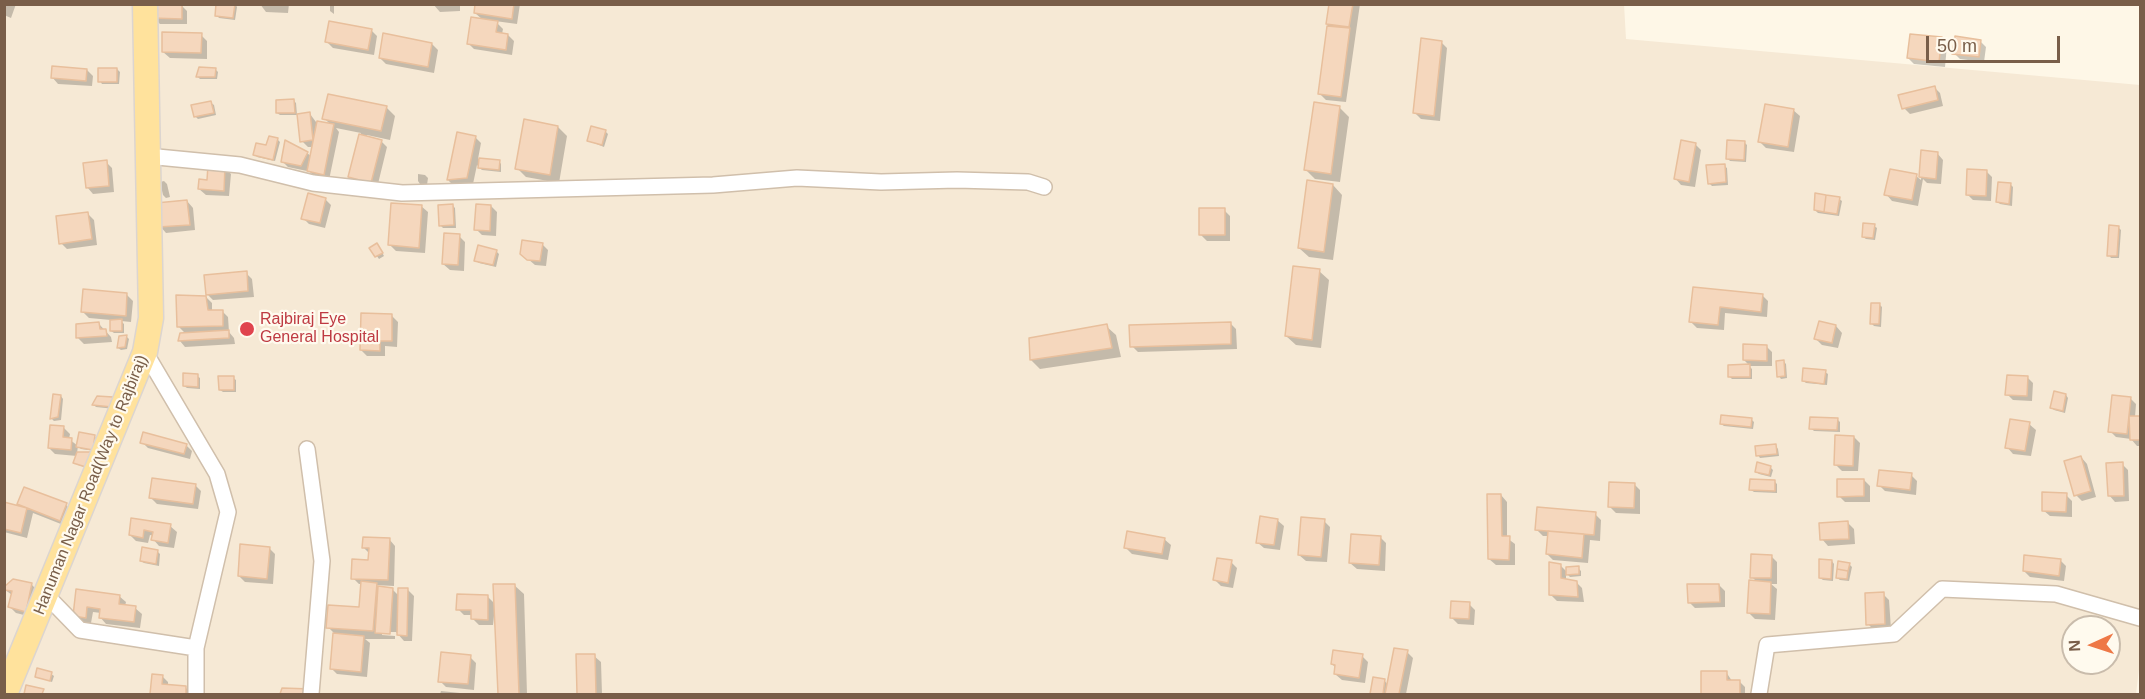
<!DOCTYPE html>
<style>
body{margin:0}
#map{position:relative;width:2145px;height:699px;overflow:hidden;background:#fef7e7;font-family:Helvetica,sans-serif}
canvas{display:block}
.frame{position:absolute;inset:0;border:6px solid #795e49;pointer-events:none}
.north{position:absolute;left:2061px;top:615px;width:60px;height:60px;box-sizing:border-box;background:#fffaee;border:2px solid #c9bcac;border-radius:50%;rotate:267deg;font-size:16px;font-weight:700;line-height:24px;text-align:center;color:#795e49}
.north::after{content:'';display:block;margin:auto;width:21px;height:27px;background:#ee7846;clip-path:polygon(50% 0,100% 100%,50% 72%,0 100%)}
.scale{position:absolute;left:1926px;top:36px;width:134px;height:27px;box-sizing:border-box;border:3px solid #795e49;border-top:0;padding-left:8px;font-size:18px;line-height:21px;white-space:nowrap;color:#795e49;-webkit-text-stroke:4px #fffaee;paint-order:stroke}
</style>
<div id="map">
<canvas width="2145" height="699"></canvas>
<div class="frame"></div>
<div class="north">N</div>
<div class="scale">50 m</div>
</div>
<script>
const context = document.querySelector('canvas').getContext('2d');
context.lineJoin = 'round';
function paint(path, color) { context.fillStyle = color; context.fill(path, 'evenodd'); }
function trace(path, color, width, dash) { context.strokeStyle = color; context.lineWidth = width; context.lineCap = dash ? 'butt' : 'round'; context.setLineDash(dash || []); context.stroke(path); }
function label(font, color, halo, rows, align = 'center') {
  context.font = font + ' Helvetica,sans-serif'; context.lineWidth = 4.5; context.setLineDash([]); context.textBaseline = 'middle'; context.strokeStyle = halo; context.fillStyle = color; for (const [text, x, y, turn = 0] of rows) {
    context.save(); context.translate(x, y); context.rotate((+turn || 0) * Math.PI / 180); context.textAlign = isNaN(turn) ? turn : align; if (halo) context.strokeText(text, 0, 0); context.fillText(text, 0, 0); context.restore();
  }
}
paint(new Path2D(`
 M1624,4L1626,39L2140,85V661L2136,694H5L4,5ZM2073,627H2109V663H2073Z`), '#f6e9d5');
paint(new Path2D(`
 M4,4H16L11,18L4,15Z
 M235,4L237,7L235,20L219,18L217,15Z
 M260,4H289L288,13L266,12Z
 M330,4H334V14L330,11Z
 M433,4H460V11L440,12Z
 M477,4H520L517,24L495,21L503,29L502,34L508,35L514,41L512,55L474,49L468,43L483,20L475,13Z
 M1330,4H1360L1346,102L1326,100L1320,94Z
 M181,5L187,11V24H160L154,18Z
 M371,30L377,36L374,55L333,48L327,42Z
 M201,35L207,41V59L170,58L163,52Z
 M1941,39L1947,45L1945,67L1914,64L1908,58Z
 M1980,41L1986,47L1984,62L1960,59L1954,53Z
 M1441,42L1447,48L1440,121L1421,119L1415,113Z
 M432,44L438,50L434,73L386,64L380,58Z
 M117,69L120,72L119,84H102L100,81Z
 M87,70L93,76L92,86L58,84L52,77Z
 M216,70L218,72L217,79H200L197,76Z
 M1934,87L1940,93L1943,106L1910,114L1904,108Z
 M294,101L296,103L297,115H280L277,113Z
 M211,103L214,105L216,115L198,119L195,116Z
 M386,107L395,116L390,140L367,135L366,137L381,141L387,147L377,188L356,183L350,177L361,133L336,128L339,132L329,180L315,177L308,170L307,171L288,167L282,161L307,153L312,157L314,147H308L302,141L310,114L316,122L331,125L324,118Z
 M1339,107L1349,117L1340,182L1315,179L1306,170Z
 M1793,110L1800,116L1794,152L1766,148L1760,142Z
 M558,127L567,136L559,183L526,177L517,168Z
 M605,131L608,134L604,147L589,141Z
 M458,133L475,137L481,143L478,159L499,161L501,164V172L482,170L477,165L473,184L454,186L448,180Z
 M277,139L280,142L275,161L257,157L255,154Z
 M1744,142L1747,145L1746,162L1730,161L1728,159Z
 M1695,144L1701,150L1695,187L1681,185L1675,178Z
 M1923,152L1937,153L1943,160L1941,184L1927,183L1923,179L1918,206L1892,201L1886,194L1916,176L1921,180Z
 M106,162L112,168L114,192L93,194L87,187Z
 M1724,166L1727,168L1728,185L1712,186L1709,183Z
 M225,168L231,174L229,196L206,195L199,189Z
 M1986,171L1992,177L1991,201L1973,200L1967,194Z
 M418,174L425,175L428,178L427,185L420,184L418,181Z
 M164,181L167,184L170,197L166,198L163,195L160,182Z
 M1333,185L1342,195L1333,260L1309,257L1299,248Z
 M2011,185L2013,187L2012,206L2000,204L1998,202Z
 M325,199L331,205L325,228L309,224L303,218Z
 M1839,199L1842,201L1839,216L1818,213L1815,210Z
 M187,201L193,208L195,230L166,233L160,226Z
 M421,206L428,212L425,253L396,251L390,245Z
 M453,206L455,208L456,228H443L441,226Z
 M491,206L497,212L496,236L482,235L476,229Z
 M1224,210L1230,216V241H1207L1201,235Z
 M88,214L94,220L97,245L67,249L61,243Z
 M1874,226L1877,228L1875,240L1866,239L1863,237Z
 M2118,227L2121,230L2119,258H2111L2109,255Z
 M459,236L465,242L464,271L450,270L443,264Z
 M542,244L548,250L546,266L535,265L528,259Z
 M379,247L384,256L379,259L371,248Z
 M496,251L499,254L496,267L479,263L476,261Z
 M1319,271L1329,280L1321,348L1296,345L1286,336Z
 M246,273L252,279L254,297L213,300L207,294Z
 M1694,289L1762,295L1768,301L1767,317L1725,313L1724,330L1697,328L1691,322Z
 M127,295L133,301L131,322L121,321L124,324V333H114L111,331V320L89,318L83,312Z
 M206,297L212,303V311H222L228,317L229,332L234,338L235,344L185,347L180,341L186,334L179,327Z
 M1879,304L1882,307L1881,327L1874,326L1872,324Z
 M392,316L398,322L397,347L385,346V356H367L361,350Z
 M1230,323L1236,329L1237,349L1138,352L1132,346Z
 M1820,323L1836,326L1842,333L1838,348L1822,345L1816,339Z
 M99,324L111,337L112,342L84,344L78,338Z
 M1106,326L1116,335L1121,357L1040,369L1031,360Z
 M126,336L129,339L127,349L121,350L118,348Z
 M1766,346L1772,352V366H1750L1744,360Z
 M1784,362L1786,364L1787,378L1781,379L1779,376Z
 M1749,366L1752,369V379H1732L1729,376Z
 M1825,372L1828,374L1827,385L1806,383L1803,380Z
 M197,376L200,378V389L187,388L184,386Z
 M2027,377L2033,383L2032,401L2013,400L2007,394Z
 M233,378L236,380V392H223L220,390Z
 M2066,395L2068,398L2065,413L2054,410L2051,407Z
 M61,396L63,399L61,420L54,421L51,418Z
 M97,397L115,409L96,407L94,405Z
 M2130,398L2136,404L2135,417H2140V446H2137L2131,439L2116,437L2110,431Z
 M1751,419L1754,422L1753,429L1724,426L1721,424Z
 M1837,419L1840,422V432L1814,431L1811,428Z
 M2029,424L2036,430L2031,456L2013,454L2007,447Z
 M64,428L70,434L69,439L78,446L95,437L97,439L95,451L81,449L78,446L77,453L91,469L78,465L75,462L77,456L55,454L49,448Z
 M1854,437L1860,443L1858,471H1842L1836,465Z
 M142,442L186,445L192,451L190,459L148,448Z
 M1776,446L1778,449L1779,456L1760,458L1758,455Z
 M2081,457L2087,464L2096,497L2082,501L2076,495Z
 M2122,464L2128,470L2129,501L2115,502L2109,495Z
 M1770,467L1773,470L1771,477L1759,474L1756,471Z
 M1911,475L1917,481L1916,495L1885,491L1879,485Z
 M1864,480L1870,486V502H1845L1839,496Z
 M1774,481L1777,484V493L1754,492L1751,490Z
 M1634,484L1640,490V514L1616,513L1610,507Z
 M195,485L201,491L198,509L157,504L151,498Z
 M1501,495L1507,502V538L1515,544V565H1496L1489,559Z
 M2066,495L2072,501V517L2050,516L2043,510Z
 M4,504L25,509L19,504L66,505L72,511L66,526L33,513L27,538L4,532Z
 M1595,514L1601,520L1600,541L1590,540L1588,563L1553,560L1547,554L1549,536H1543L1537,530Z
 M132,520L170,526L177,532L174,548L159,546L153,539L154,536L150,535L148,543L136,541L130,535Z
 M1277,520L1284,526L1280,550L1264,548L1257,542Z
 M1324,521L1330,527L1327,562L1306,561L1299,555Z
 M1848,523L1854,529L1855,544L1828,546L1822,539Z
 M1380,537L1386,543L1385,571L1357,569L1350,563Z
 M389,539L395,546L394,586L375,585V588L392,589L400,597L408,590L414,596L412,641H404L396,632H382V635L395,636V639H365L370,643L367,677L337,674L331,668L334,633L328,627L360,609L362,584H359L353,578L370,561V554L364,548Z
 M1164,539L1171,545L1168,560L1132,554L1126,548Z
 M269,548L275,554L273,584L245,582L239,576Z
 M157,551L160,554L159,566L144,563L141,561Z
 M1771,556L1777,562V584H1771L1777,589L1775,620L1755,619L1749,613L1757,582L1752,577Z
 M2060,560L2066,566L2064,581L2030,577L2024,571Z
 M1832,561L1834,564L1833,581L1823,580L1820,578Z
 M1231,562L1237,568L1233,588L1221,586L1215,580Z
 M1849,564L1852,567L1849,581L1840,580L1837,578Z
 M1560,565L1568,573L1578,568L1581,571V576L1570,577L1566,573V580L1576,582L1582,588L1584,602L1557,601L1551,595Z
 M32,585L38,591L32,617L16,613L10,607L12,595L4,589Z
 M514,585L524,594L527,694H499L496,616H494L493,625H479L472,618L473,615H464L458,609L488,597L496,605Z
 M1719,585L1725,591V607L1695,608L1689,602Z
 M78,591L119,596L126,602L125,606L135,608L142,614L140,628L106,624L100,617L101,613L93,612L91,623L81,622L75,616Z
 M1883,594L1889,600L1891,629L1874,630L1868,624Z
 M1469,604L1475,610L1474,625L1458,624L1452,618Z
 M1407,652L1413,658L1406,694H1372L1375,679L1384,680L1388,685Z
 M578,656H594L601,662L602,694H579Z
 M1362,656L1368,662L1365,683L1342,680L1335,674L1336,668L1332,664Z
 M470,657L476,663L474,690L446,687L440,681Z
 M1703,672H1726L1732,681H1739L1745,687V694H1703Z
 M51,674L54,676L52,682L37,676Z
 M153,675L162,676L168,682V686L185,687L192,694H152Z
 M441,691L460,693L462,694H440Z`), '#0003');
const building = new Path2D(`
 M152,4H182V19L152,18Z
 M216,4H235L233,18L215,16Z
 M475,4H514L512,19L474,13Z
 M1329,4H1353L1349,27L1326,24Z
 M471,17L498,21L496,32L508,34L506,50L467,44Z
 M329,21L372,29L368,50L325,42Z
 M1327,26L1350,28L1341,97L1318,94Z
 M162,32L202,33L201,53L162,52Z
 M383,33L432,43L428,67L379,58Z
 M1910,34L1942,37L1939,62L1907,58Z
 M1955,36L1981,40L1979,57L1952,54Z
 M1421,38L1442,41L1434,116L1413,113Z
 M52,66L87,69L86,81L51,78Z
 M199,67L216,68L215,77H196Z
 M98,68H117V82H98Z
 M1935,86L1938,100L1902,109L1898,95Z
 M328,94L387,106L381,131L322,119Z
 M294,99L295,113H276V100Z
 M211,101L214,113L194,117L191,105Z
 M1314,102L1340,106L1331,174L1304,170Z
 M1765,104L1794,109L1788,147L1758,142Z
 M310,112L313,140L300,142L297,114Z
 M524,119L558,126L550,175L515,169Z
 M317,121L334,124L324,175L307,171Z
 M591,126L606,130L602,145L587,141Z
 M457,132L476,136L467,178L447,180Z
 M359,134L382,140L371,183L348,177Z
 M269,136L278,138L273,160L253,155L256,143L266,145Z
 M285,140L308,152L301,166L281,162Z
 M1681,140L1696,143L1689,182L1674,179Z
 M1727,140L1745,141L1744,160L1726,159Z
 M1921,150L1938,152L1936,179L1919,177Z
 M479,158L500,160L499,170L478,168Z
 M107,160L109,186L86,188L83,163Z
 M1725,164L1726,182L1708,184L1706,165Z
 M208,165L225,166L224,191L198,189L199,179L207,180Z
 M1890,169L1917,174L1912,200L1884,195Z
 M1967,169L1987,170L1986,196L1966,195Z
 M1307,180L1333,184L1324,252L1298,248Z
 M1998,182L2011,183L2009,204L1996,202Z
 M308,193L326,198L320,223L301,219Z
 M1815,193L1826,195L1824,212L1814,210Z
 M1826,195L1840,197L1837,214L1824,212Z
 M187,200L190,225L158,227L156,203Z
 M391,203L422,205L419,248L388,245Z
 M453,204L454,225L439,226L438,205Z
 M476,204L491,205L490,231L474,230Z
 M1199,208H1225V235H1199Z
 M88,212L92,239L59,244L56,216Z
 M1863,223L1875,224L1873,238L1862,237Z
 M2109,225L2119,226L2117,256H2107Z
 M444,233L460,234L458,265L442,264Z
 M522,240L543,243L540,261L527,260L520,254Z
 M377,243L383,253L375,257L369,248Z
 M478,245L497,250L493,265L474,261Z
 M1293,266L1320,269L1312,340L1285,336Z
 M247,271L248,291L206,295L204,275Z
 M1693,287L1763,294L1761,312L1720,307L1718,325L1689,322Z
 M83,289L127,293L126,316L81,312Z
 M176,295L206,296L208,310H223V326L177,327Z
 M1871,303H1880L1879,324H1870Z
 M361,313L392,314V341H380V351L360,350Z
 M122,319V331H110V320Z
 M1819,321L1836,325L1832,343L1814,339Z
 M99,322L100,329H106L107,336L76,338V324Z
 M1231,322V344L1130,347L1129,325Z
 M1107,324L1112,348L1030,360L1029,338Z
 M229,330V338L178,341L180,333Z
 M127,335L125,347L117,348L119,336Z
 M1743,344L1767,345V361L1743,360Z
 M1784,360L1785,376L1777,377L1776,361Z
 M1750,364V377H1728V365Z
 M1803,368L1826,370L1824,384L1802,381Z
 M183,373L198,374V387L183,386Z
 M2007,375L2028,376L2027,396L2005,395Z
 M218,376H234V390H219Z
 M2054,391L2066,394L2063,411L2050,408Z
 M53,394L61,395L58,417L50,419Z
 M2112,395L2131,397L2127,434L2108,432Z
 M97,396L113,397L112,407L92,405Z
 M1721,415L1752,418L1751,427L1720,424Z
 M2129,416H2140V440H2130Z
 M1810,417L1838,418L1837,430L1809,429Z
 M2010,419L2030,422L2025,451L2005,448Z
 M50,425L64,426L63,437L72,438L71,450L48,448Z
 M79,432L95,435L93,450L76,447Z
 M143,432L187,444L184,454L140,443Z
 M1835,435L1854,436L1853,466L1834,465Z
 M1776,444L1777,454L1756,456L1755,446Z
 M77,452H92L89,468L73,463Z
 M2081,456L2091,491L2074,496L2064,461Z
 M1757,462L1771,466L1769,475L1755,472Z
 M2123,462L2124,496H2108L2106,463Z
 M1879,470L1912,473L1910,490L1877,486Z
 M152,478L196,484L193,504L149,498Z
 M1750,479L1775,480V491L1749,490Z
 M1837,479H1864V496L1837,497Z
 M1609,482L1635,483L1634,508L1608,507Z
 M24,487L67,503L60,521L17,504Z
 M2042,492L2067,493L2066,512L2042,511Z
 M1487,494H1501L1502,536H1510L1509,560L1488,559Z
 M4,502L27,508L21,533L4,529Z
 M1537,507L1596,512L1594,535L1535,530Z
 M1260,516L1278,519L1274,545L1256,543Z
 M1301,517L1325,519L1321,557L1298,555Z
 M131,518L171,524L168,543L151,540L153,532L144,530L143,538L129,535Z
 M1848,521L1849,539L1820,540L1819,523Z
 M1127,531L1165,538L1162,554L1124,548Z
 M1548,531L1584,534L1582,558L1546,554Z
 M1351,534L1381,536L1379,565L1349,563Z
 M363,537L390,538L388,580L351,579L352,559L368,560L369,548H362Z
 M240,544L270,547L267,579L238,576Z
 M142,547L158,550L156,564L140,561Z
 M1751,554L1772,555L1771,578H1750Z
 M2024,555L2061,559L2059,576L2023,571Z
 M1217,558L1232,560L1228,583L1213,580Z
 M1819,559L1832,560L1831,579L1819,578Z
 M1838,561L1850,563L1848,571L1837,569Z
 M1549,562L1561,564V578L1577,581L1578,597L1549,595Z
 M1579,566V574L1566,575V567Z
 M1837,569L1848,571L1847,579L1836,578Z
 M13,579L32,583L26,612L8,607L12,591L4,590V587Z
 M1749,580L1771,582L1770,614L1747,613Z
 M361,581L377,583L373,631L326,628L328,605L359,607Z
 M493,584H515L519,694H498Z
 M1687,584H1719L1720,602L1688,603Z
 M378,586L393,588L390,634L375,633Z
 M398,588H408L407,636L397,635Z
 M76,589L120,595L119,604L136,606L134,622L99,618L100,609L87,607L86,618L73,616Z
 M1884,592L1885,624L1866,625L1865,593Z
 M457,594L488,595V620L471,619V610H456Z
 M1451,601L1470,602L1469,619L1450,618Z
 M333,633L364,636L361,672L330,669Z
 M1394,648L1408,650L1399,694H1385Z
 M1333,650L1363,654L1359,678L1334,674L1335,665L1331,664Z
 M441,652L471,655L468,684L438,682Z
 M576,654H595L596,694H577Z
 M37,668L52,672L50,681L35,677Z
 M1701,671H1727V680H1740V694H1701Z
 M152,674L163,675L162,684L186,686V694H150Z
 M1373,677L1385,679L1383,694H1370Z
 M26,685L44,689L42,694H24Z
 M282,688L311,689V694H280Z`);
paint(building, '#f5d7bd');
trace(building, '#e8bf9c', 1.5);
const minor = new Path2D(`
 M147,156L240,165L313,183L402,193L713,185L797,178L881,182L957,180L1028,182L1044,187
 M145,352L217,474L228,512L196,648V694
 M307,449L322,561L311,694
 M46,595L80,630L196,648
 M1759,694L1767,645L1894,634L1942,589L2056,594L2140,618`);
const primary = new Path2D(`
 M5,694L145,352L151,318L145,4`);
trace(minor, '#d0bfab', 18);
trace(primary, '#dcd5d0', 27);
trace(minor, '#fff', 15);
trace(primary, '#ffe29c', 24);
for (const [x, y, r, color] of [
 [247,329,8,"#e0444e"]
]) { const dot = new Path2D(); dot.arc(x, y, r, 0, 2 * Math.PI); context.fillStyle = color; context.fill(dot); trace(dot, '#fffaee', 2); }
label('16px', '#be3a42', '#fffaee', [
 ["Rajbiraj Eye",260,320],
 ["General Hospital",260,338]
], 'left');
label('16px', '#795e49', '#fffaee', [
 ["Hanuman Nagar Road(Way to Rajbiraj)",91,485,-68]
]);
</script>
